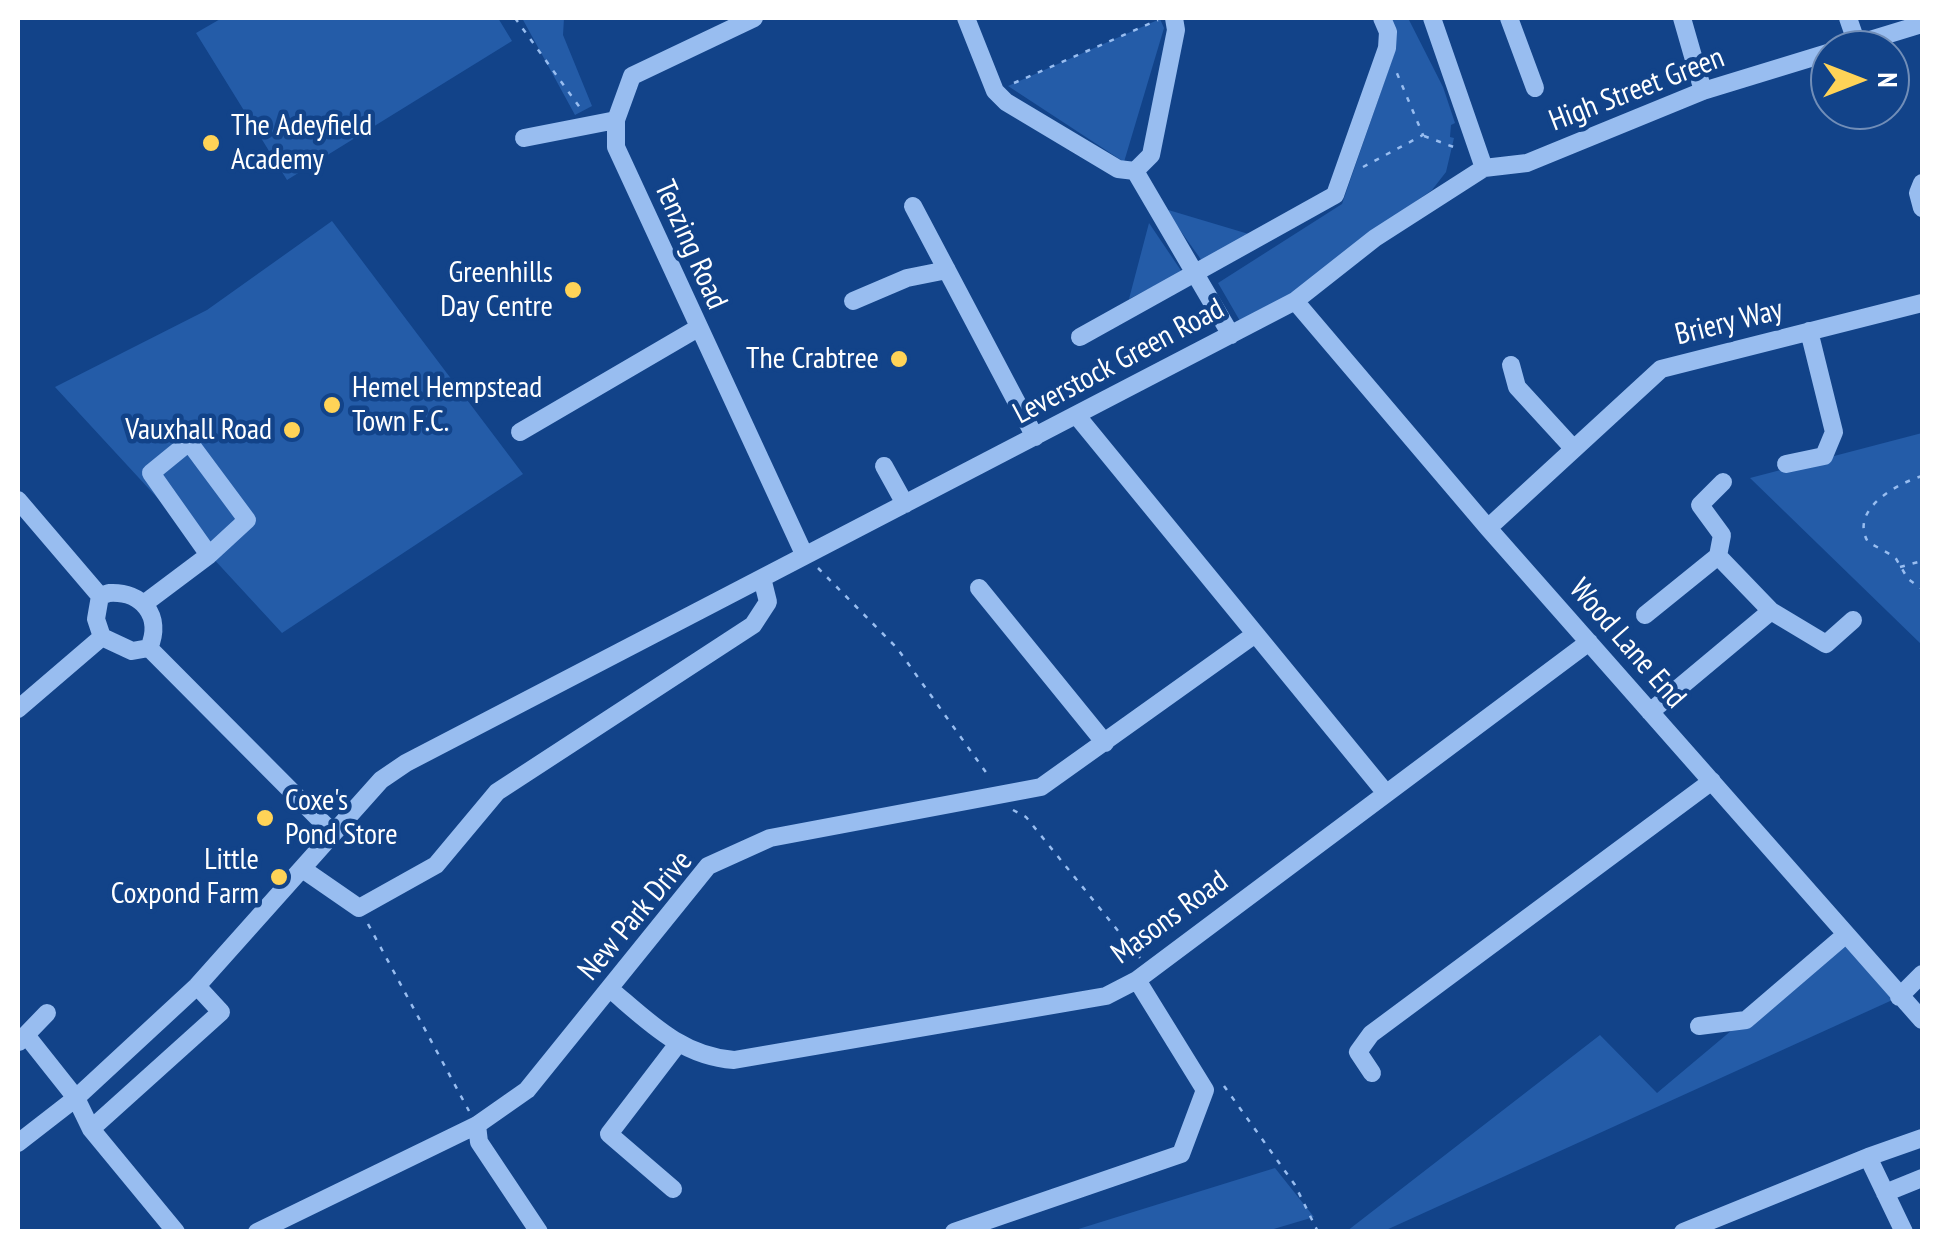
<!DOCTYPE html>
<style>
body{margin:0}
#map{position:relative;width:1940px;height:1249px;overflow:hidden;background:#124389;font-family:"PT Sans Narrow",sans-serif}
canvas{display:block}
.frame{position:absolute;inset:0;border:20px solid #fff;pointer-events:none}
.north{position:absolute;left:1810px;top:30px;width:100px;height:100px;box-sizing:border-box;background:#124389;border:2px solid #718eb8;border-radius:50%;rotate:90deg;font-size:28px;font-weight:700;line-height:40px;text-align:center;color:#fff}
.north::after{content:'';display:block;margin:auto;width:35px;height:45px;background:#ffd357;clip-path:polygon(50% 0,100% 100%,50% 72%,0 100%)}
</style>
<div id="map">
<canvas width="1940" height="1249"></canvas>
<div class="frame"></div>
<div class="north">N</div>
</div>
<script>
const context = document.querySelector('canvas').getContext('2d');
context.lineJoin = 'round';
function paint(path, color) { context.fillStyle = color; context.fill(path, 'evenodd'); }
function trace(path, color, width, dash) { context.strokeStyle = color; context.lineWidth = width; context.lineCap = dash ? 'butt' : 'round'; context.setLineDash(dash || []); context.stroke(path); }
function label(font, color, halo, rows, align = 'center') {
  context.font = font + ' "PT Sans Narrow",sans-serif'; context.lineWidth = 9; context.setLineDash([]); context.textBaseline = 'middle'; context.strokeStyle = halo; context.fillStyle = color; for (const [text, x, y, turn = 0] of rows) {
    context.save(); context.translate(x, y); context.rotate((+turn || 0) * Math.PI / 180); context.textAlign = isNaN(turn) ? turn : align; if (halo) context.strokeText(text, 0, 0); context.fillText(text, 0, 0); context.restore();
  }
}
paint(new Path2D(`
 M222,18H498L512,41L287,180L196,33Z
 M522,18H564L563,35L592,106L575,115Z
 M1391,18H1408L1443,87L1455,123L1451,125L1450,137L1454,138L1446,172L1432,190L1340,255L1288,299L1240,321L1218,283L1342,204L1394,54Z
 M1160,19L1164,28L1124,162L1008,86Z
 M1165,209L1252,235L1202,261Z
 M332,221L523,474L282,633L55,387L207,310Z
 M1149,223L1182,272L1129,299Z
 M1922,433V645L1750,478Z
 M1844,936L1899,997L1384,1231H1347L1600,1035L1657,1093Z
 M1275,1168L1314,1217L1267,1231H1072Z`), '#245ca8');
trace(new Path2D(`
 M515,18L581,109
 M1014,83L1158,20
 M1424,136L1459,149
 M1363,167L1423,135L1396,71
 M1922,476C1896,484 1849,510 1868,542L1895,557L1908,579L1922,589
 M1900,567L1922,561
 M818,568L897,648L990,778
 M1013,810L1026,817L1140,958
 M368,924L469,1111
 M1224,1086L1295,1185L1318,1232`), '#98bdf0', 2.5, [5, 8]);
trace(new Path2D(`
 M754,18L632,76L616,120V147L804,554
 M966,18L995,91L1006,102L1118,169L1135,171L1151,155L1176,30L1174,18
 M1432,18L1484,168
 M1509,18L1535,88
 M1682,18L1703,91
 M1848,18L1856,41
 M524,138L616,120
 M1135,171L1231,335
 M1922,183L1918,193L1922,208
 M913,206L1035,437
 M853,301L907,278L947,270
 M1295,301L1488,528L1922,1020
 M1080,337L1335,195L1387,48L1388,32L1382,18
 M1511,365L1517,387L1572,447
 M1077,416L1385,792
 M520,432L698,328
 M1786,464L1824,456L1834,432L1809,331
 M884,466L905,504
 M18,500L100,596
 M1488,528L1661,369L1922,303
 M1718,556L1722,535L1700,505L1723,482
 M979,588L1105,743
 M109,593C142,591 163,616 149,648L132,651L102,637L96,619L100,596Z
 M145,603L209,555L247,520L189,442L151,473L209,555
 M1771,611L1826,644L1853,620
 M1645,615L1718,556L1771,611L1650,712
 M149,648L333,833
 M18,709L102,637
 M304,870L359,908L436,865L497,792L753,625L768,602L762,578
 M610,989C649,1022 681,1056 734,1060L1106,996L1137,980L1589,642
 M1899,997L1922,974
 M1699,1026L1746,1020L1844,936
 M26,1035L76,1098L91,1129L176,1232
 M19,1042L47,1013
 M1372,1073L1358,1052L1371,1034L1712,781
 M477,1125L479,1142L539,1232
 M91,1129L221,1012L197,986
 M18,1143L76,1098L197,986L381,780L406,763L1295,301L1375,238L1484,168L1527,163L1703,91L1922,24
 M1868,1157L1922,1138
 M673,1189L609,1134L677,1045
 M1885,1193L1922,1178
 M257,1232L477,1125L527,1090L708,866L770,838L1041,787L1254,635
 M954,1232L1181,1154L1205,1090L1137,980
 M1683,1232L1868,1157L1904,1232`), '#98bdf0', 18);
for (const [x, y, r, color] of [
 [211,143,10,"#ffd357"],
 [573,290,10,"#ffd357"],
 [899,359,10,"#ffd357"],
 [332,405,10,"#ffd357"],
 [292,430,10,"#ffd357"],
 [265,818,10,"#ffd357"],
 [279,877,10,"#ffd357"]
]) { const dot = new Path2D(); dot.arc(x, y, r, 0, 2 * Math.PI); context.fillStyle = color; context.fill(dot); trace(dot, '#124389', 4); }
label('30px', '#fff', '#124389', [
 ["High Street Green",1637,90,-21],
 ["Tenzing Road",690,245,66],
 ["Briery Way",1729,323,-14],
 ["Leverstock Green Road",1119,362,-28],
 ["Wood Lane End",1627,644,49],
 ["New Park Drive",636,916,-50],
 ["Masons Road",1170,918,-36]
]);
label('30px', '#fff', '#124389', [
 ["The Adeyfield",231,126,"left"],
 ["Academy",231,160,"left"],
 ["Greenhills",553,273],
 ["Day Centre",553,307],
 ["The Crabtree",879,359],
 ["Hemel Hempstead",352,388,"left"],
 ["Town F.C.",352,422,"left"],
 ["Vauxhall Road",272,430],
 ["Coxe's",285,801,"left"],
 ["Pond Store",285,835,"left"],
 ["Little",259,860],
 ["Coxpond Farm",259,894]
], 'right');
</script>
